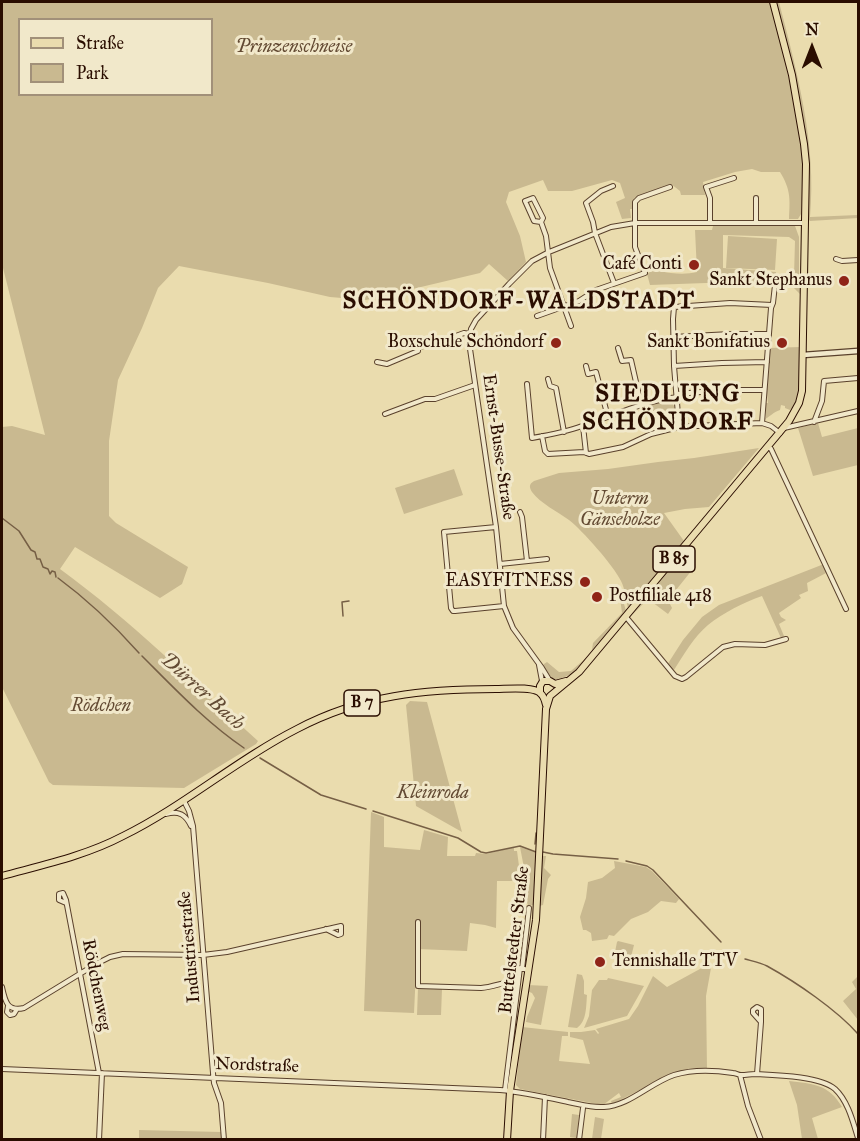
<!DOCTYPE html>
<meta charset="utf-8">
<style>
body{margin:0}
#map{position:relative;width:860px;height:1141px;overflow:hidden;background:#eadcae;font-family:"IM FELL Great Primer",serif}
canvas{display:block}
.frame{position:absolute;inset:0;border:3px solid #2a0d00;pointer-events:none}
.legend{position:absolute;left:18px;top:18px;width:195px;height:78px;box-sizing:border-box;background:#f1e8ca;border:2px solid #a19079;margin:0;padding:8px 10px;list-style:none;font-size:18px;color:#2a0d00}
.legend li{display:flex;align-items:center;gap:12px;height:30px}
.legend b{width:30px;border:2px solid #a19079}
.north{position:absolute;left:782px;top:18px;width:60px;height:60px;-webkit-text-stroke:4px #f1e8ca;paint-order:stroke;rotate:0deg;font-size:16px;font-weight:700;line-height:24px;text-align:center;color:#2a0d00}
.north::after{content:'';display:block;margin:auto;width:21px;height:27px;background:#2a0d00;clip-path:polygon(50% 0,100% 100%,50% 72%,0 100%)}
</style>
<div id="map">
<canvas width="860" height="1141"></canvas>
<div class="frame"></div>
<ul class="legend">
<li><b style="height:8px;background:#eadcae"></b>Straße</li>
<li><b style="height:16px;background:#c9b990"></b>Park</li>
</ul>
<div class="north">N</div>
</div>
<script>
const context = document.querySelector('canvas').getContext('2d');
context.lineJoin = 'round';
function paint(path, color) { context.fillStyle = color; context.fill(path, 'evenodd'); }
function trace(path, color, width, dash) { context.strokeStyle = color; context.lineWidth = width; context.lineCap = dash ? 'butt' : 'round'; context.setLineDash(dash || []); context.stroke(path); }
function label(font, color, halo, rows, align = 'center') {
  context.font = font + ' "IM FELL Great Primer",serif'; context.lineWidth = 6; context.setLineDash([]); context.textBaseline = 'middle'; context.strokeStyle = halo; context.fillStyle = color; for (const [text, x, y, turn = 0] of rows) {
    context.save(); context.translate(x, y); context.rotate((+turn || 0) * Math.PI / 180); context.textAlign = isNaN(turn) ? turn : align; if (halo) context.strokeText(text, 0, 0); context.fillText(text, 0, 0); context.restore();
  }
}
paint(new Path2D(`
 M2,2H771C785,56 800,111 803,168C804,183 802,199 801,214L798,219H789C790,199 791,190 780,172H761L752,169L735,172L703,182L705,195H681L680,191L671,184L634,198L633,209H630L631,218L622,219L616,202L625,198L620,183L612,180L572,191H548L543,180L509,192L506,202L520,236L526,262L508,281L489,264L480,273L366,300L330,297L268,283L179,266L158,288L142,328L118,380L109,441V516L116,523L188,567L182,584L160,598L75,547L60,569C130,620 194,683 258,741L256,744L184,788L53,785L49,782L2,687V427L12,426L45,435L2,264ZM20,20H212V94H20Z
 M775,2H779C797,72 817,144 810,217L858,215V218L810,221L807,218V158Z
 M713,226H795L799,237V273L801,295L792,286L794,276L795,241L789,237L723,235V268L776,272L775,284L761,285L734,282L650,285L647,274C656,267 662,273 671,273C680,274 689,274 697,272L695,230H712Z
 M728,236L777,239L775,270L726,268Z
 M800,347C800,365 804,398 790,410L785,408V406L781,405L780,410C773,412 770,417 763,420L766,418V408H764V403H768L767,394H765L767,388L769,348Z
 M672,401L676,412V426L655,431L648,405Z
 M818,423L822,437L858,428V465L813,476L798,428Z
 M759,448L709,507L685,509L664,513L684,541L628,608C626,599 625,589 621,581C613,565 583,531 569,520C558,512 540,503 532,492C529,487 529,484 534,481L559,473L608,469L658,462L694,458Z
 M454,469L463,495L404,514L395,488Z
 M677,559L692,570L668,600L672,608L668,614L648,599L630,617V616Z
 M824,564L828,572L807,583L808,591L799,595L801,598L779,613L781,617L786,620L779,624L784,636L783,637L781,638L762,596C744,602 723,613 708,625C694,637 684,654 674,670L667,665L683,640L702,617L719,605Z
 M618,583L626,611L592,650L593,643L622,613Z
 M587,657L572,674L557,680L552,678L543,666L544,664L547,662L559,672L571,671Z
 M410,701L427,702L462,832L416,806L406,705Z
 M371,812L384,817V847L420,850L424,830L448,837L447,856H475L476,853L486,854L511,848H514V851H517L521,881H497L496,928L485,925L470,923L467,951L417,949L414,1013L364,1011Z
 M520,847L537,853L535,905H528L526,900L525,873Z
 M542,856H546L544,868L551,875L548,879L543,905L539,906Z
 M614,861L646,867L652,871L679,899L676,903L661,901L648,912L631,919L614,936L609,935L607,939L592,941L591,933L586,930H583L580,917L586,898L588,882L602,878L615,868Z
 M618,941L634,945L630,961L615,959L614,957L617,942Z
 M709,964L711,968L706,996L707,1069L660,1080L612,1104L611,1101L621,1097L619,1093L603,1105L597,1104L520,1089L516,1085L522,1027L568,1032V1036H562L559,1061L590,1064L583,1040L570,1037V1032H581L595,1030L598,1034L599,1033L596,1029L629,1019L638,1006L653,976L667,987Z
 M577,974L582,975L584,981V994L587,995C586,1006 587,1021 577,1028L568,1027Z
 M858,976V1020L843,1001L856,989L852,982Z
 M608,978L644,986L627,1016L584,1028L589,1016L592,990L599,980H607Z
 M528,985L548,986L541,1025L526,1022L527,1017L535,998L532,993L527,991Z
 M418,988L442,989L441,1015H417Z
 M789,1081C813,1084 829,1084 842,1107L812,1118L818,1139H800H802L797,1105Z
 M572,1114L579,1115L577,1138L570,1137Z
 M595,1117L604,1119L601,1139H592Z
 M139,1130L221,1132L222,1139H139Z`), '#c9b990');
trace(new Path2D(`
 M2,518L19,531L31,550L35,552L37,559H40L43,567L48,569L50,574L52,571L55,572L56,577
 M58,578C88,600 114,625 139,653
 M343,616L342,602L349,601
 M142,656C175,689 206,722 244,748
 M260,758L321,795L366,809
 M373,811L458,838L481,852L486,853L520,846L536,852
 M535,844L536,833
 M543,852L553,854L618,859
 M626,861L647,866L653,870L721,942
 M745,959C752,961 761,963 767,966C796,982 837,1010 858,1034`), '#765f45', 1.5);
const minor = new Path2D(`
 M613,186L601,191L586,203L593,222L595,233L614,283
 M756,198V222
 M541,222L534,221L525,201L533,198L543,218L541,222L546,236L550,268L571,326
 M710,222V198L706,187L734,178
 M836,259L842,261L858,260
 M537,316L579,301L596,290L645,273L635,247V202L639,198L670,187
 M673,337L731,334H768
 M618,348L622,361L631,360L641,404
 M377,362L387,364L418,351V348L437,341H442L464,333L470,334
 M586,366L588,374L596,372L608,417
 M674,366L722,363L767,362
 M548,379L550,386L556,388L564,432
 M527,384L532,438C549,435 566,432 582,426C614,416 643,401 677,397
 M677,394L725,390H764
 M385,414L425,399H435L475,385
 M814,422L822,401L824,381L858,378
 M762,423L771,308L773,303L775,285
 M583,426L586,453
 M679,427L674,366L673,319L674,307L730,303L772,305
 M784,428L858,411
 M542,436L545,451L548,454L584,452L589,454L623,447L651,434L679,427L715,425L762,423L771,426L780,433
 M768,447L771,449L846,609
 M520,512L522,517L527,561
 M496,527L444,532L451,608L453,611H455L504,606
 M500,564L547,559
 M626,617L675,676L682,679L686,677L723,647L735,644L765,645L786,639
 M539,665L542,681
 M550,681L542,668L513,628L504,606L496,527L469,342L471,329L476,320L509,284L532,261L549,252L611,227L635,223H804
 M184,801L189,811L193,826L213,1073L214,1083L221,1103L224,1140
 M166,814C179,810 186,815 191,826
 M66,903L59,900V894L63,893L66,900L99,1073
 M418,922V986L481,988C494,987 506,981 518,981
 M522,969L529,908
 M2,987C5,1001 7,1012 24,1008L96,964L110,957L123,954L203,955L227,952L341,926V934L338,935L326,929
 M8,1006L7,1012L10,1015L14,1014L17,1009
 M2,1069L500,1090C523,1092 545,1097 568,1102C579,1104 592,1108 604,1107C629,1106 650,1083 674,1075C693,1069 714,1070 733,1073C736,1073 738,1075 741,1075C746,1075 751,1074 755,1074C775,1075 820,1076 835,1089C848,1101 853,1122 858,1138
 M757,1074L761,1022L753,1013V1010L757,1007L761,1009V1022
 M740,1075L748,1106L761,1140
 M505,1090L520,968L528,970
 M99,1140L102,1073
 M543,1140L545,1097
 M579,1140L583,1108`);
const tertiary = new Path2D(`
 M803,355L858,351`);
const primary = new Path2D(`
 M540,692V686L543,681H550L555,684L566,681
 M2,876C42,865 85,856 123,836C184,806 236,760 297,729C361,695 425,689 496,689C506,689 533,686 540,693C544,696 545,700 546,705
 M507,1140L510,1091L516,1051L536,920L546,709L550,696L579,672L789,421L799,403L802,391L806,164L804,144L792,75L773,2`);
trace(minor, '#5a412c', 6);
trace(tertiary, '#5a412c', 7);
trace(primary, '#2a0d00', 8);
trace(minor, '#f1e8ca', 4);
trace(tertiary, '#f1e8ca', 4.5);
trace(primary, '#eadcae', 6);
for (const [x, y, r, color] of [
 [694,265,6,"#8f2418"],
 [844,281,6,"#8f2418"],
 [556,343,6,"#8f2418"],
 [782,343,6,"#8f2418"],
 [585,582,6,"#8f2418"],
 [597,597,6,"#8f2418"],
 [600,962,6,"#8f2418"]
]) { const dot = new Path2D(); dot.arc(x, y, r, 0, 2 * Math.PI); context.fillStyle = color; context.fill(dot); trace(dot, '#f1e8ca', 2); }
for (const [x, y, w] of [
 [674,559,42],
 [362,703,36]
]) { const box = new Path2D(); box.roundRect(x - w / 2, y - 13, w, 26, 4.5); context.fillStyle = '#f1e8ca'; context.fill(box); trace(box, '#2a0d00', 1.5); }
label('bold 16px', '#2a0d00', null, [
 ["B 85",674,559],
 ["B 7",362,703]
]);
label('italic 18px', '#624932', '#f1e8ca', [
 ["Prinzenschneise",294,48],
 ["Unterm",620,500],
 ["Gänseholze",620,521],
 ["Rödchen",101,707],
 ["Kleinroda",433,794]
]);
label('18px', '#2a0d00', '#f1e8ca', [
 ["Café Conti",682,265],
 ["Sankt Stephanus",832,281],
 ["Boxschule Schöndorf",544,343],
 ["Sankt Bonifatius",770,343],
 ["EASYFITNESS",573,582],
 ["Postfiliale 418",609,597,"left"],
 ["Tennishalle TTV",612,962,"left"]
], 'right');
label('18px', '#2a0d00', '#f1e8ca', [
 ["Ernst-Busse-Straße",498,447,82],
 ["Buttelstedter Straße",515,940,-83],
 ["Industriestraße",190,947,-95],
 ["Rödchenweg",96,985,79],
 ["Nordstraße",257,1066,2]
]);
label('italic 20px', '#634b34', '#f1e8ca', [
 ["Dürrer Bach",202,692,42]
]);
context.letterSpacing = '1.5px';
label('bold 24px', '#2a0d00', '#f1e8ca', [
 ["SCHÖNDORF-WALDSTADT",519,302],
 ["SIEDLUNG",668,395],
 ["SCHÖNDORF",668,423]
]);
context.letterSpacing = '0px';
</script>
